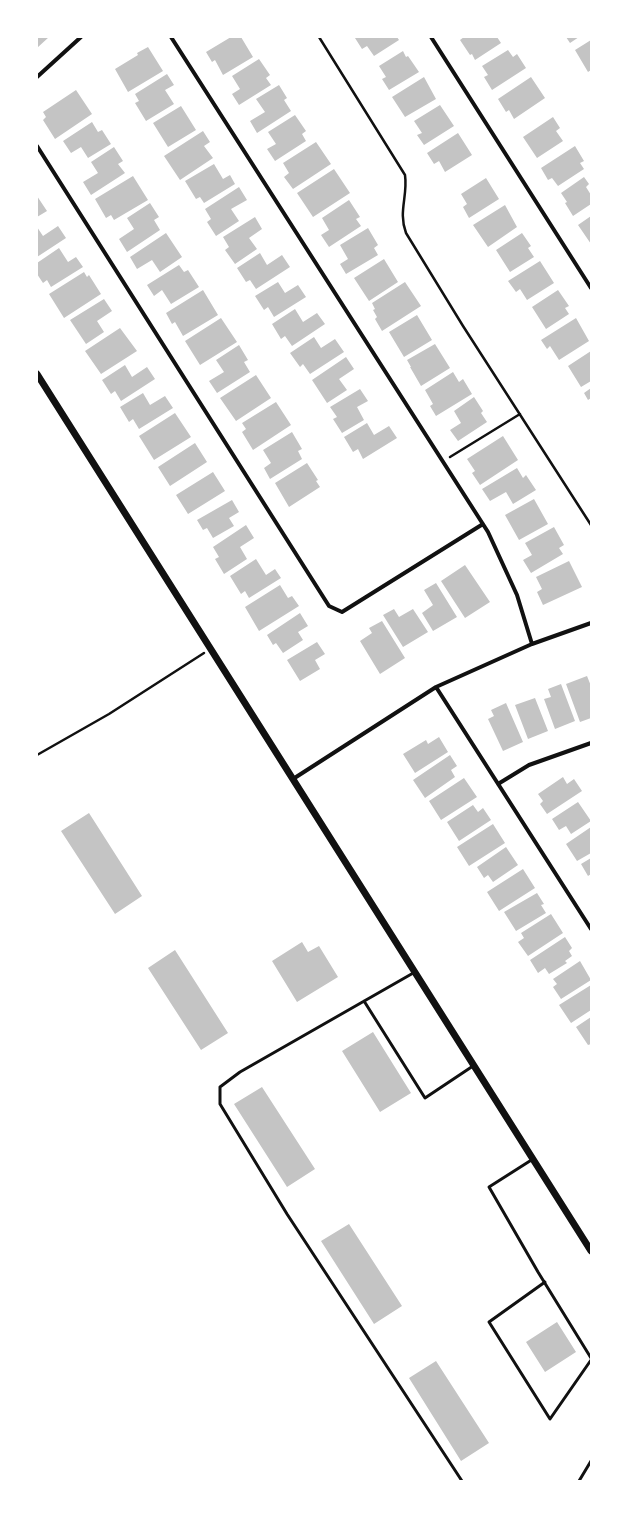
<!DOCTYPE html>
<style>
body{margin:0}
#map{position:relative;width:628px;height:1518px;overflow:hidden;background:#fff;font-family:"DM Sans",sans-serif}
canvas{display:block}
.frame{position:absolute;inset:0;border:38px solid #fff;pointer-events:none}
</style>
<div id="map">
<canvas width="628" height="1518"></canvas>
<div class="frame"></div>
</div>
<script>
const context = document.querySelector('canvas').getContext('2d');
context.lineJoin = 'round';
function paint(path, color) { context.fillStyle = color; context.fill(path, 'evenodd'); }
function trace(path, color, width, dash) { context.strokeStyle = color; context.lineWidth = width; context.lineCap = dash ? 'butt' : 'round'; context.setLineDash(dash || []); context.stroke(path); }
paint(new Path2D(`
 M37,37H49L37,48Z
 M231,37H241L253,57L223,75L215,60L212,62L206,52Z
 M357,37H397L399,40L374,56L367,46L362,49L355,38Z
 M464,37H497L501,43L475,60L472,54L470,55L460,40Z
 M566,37H579L570,43Z
 M591,40V70L588,72L575,50Z
 M148,47L163,71L128,92L115,69L138,55L137,53Z
 M508,50L513,57L517,54L526,68L492,90L484,77L488,75L482,66Z
 M403,51L406,57L408,56L419,72L389,90L382,79L386,77L379,66Z
 M259,59L270,75L266,78L271,85L239,105L232,94L240,89L232,76Z
 M167,74L174,85L165,90L174,104L146,121L135,103L139,101L135,94Z
 M424,77L436,99L405,117L392,97Z
 M531,77L545,98L514,119L509,110L506,112L498,99Z
 M279,85L287,98L284,100L291,111L257,133L250,121L265,112L256,99Z
 M76,90L92,114L55,139L43,120L46,117L43,112Z
 M440,105L454,126L424,145L417,135L422,133L414,121Z
 M181,106L196,130L168,147L153,123Z
 M295,115L306,131L302,134L306,141L275,161L267,149L276,144L268,132Z
 M553,117L560,128L556,131L563,141L537,158L523,137Z
 M92,122L98,132L102,130L111,144L88,158L81,147L71,153L63,141Z
 M203,131L210,142L204,146L213,158L180,180L164,156Z
 M458,133L472,155L445,172L439,161L434,164L427,153Z
 M316,142L331,164L293,189L284,177L289,173L283,163Z
 M575,146L584,161L580,163L584,169L558,186L552,178L548,180L541,168Z
 M114,147L123,161L118,164L125,173L91,195L83,182L98,173L91,162Z
 M214,164L223,179L230,175L235,184L204,203L200,197L196,199L185,181Z
 M334,169L350,193L313,217L297,193Z
 M133,176L148,200L114,220L111,215L106,218L95,199Z
 M584,177L589,184L586,187L591,195V204L573,216L565,203L567,202L561,193Z
 M486,178L499,199L469,218L463,207L467,204L461,194Z
 M239,187L247,200L231,209L239,221L216,236L207,222L211,219L205,209Z
 M37,196L47,211L37,217Z
 M349,200L360,217L356,219L361,226L329,247L321,235L329,230L322,218Z
 M150,203L159,217L154,220L160,230L127,252L119,239L134,229L127,218Z
 M505,205L517,227L488,247L473,225Z
 M591,216V244L578,225Z
 M255,217L262,229L249,238L257,249L235,264L225,250L229,247L223,237Z
 M58,226L66,238L37,257V227L43,236Z
 M368,228L378,245L374,248L378,255L346,274L340,264L348,259L340,245Z
 M166,233L182,257L160,272L152,260L137,269L130,257Z
 M522,233L531,246L528,248L534,257L510,272L496,250Z
 M59,248L68,262L76,257L83,267L51,287L47,280L43,283L37,274V263Z
 M260,253L267,265L282,255L290,267L256,289L250,280L246,282L237,268Z
 M384,259L398,282L369,301L354,278Z
 M540,261L554,283L527,300L520,289L516,292L508,281Z
 M179,265L184,272L188,270L199,287L171,304L162,290L154,296L147,285Z
 M84,272L87,277L89,275L101,294L64,318L49,294Z
 M278,282L285,293L298,285L306,297L274,317L268,307L264,310L255,296Z
 M405,282L421,306L382,331L375,319L377,317L373,310L375,309L372,303Z
 M203,290L218,315L183,336L175,322L172,324L166,313Z
 M558,290L569,306L565,308L569,314L546,329L532,307Z
 M104,299L112,311L97,321L104,332L86,344L70,320Z
 M295,309L303,322L317,313L325,324L292,346L285,336L281,339L272,324Z
 M417,315L432,340L404,357L389,332Z
 M221,318L237,342L200,365L185,341Z
 M576,318L589,341L559,360L550,346L547,349L541,340Z
 M120,328L137,351L101,374L85,351Z
 M314,337L321,348L335,339L344,352L310,374L303,364L300,367L290,353Z
 M435,344L450,368L421,386L410,367H411L407,360Z
 M239,345L248,360L244,362L250,372L217,393L209,381L224,372L216,360Z
 M591,351V381L581,387L568,366Z
 M346,357L354,369L339,379L347,390L327,403L312,380Z
 M125,365L132,377L147,367L155,379L121,401L115,391L111,394L102,380Z
 M453,372L459,382L463,379L472,394L436,416L430,406L433,404L425,390Z
 M256,375L271,398L236,421L220,398Z
 M591,388V398L588,400L584,393Z
 M360,389L368,401L357,407L364,420L342,433L333,419L337,417L330,407Z
 M143,393L150,405L165,396L173,408L139,429L133,419L129,422L120,407Z
 M474,397L483,411L481,413L487,422L458,441L450,430L461,423L454,411Z
 M276,402L291,425L253,450L242,432L246,429L242,423Z
 M175,413L191,437L154,460L139,436Z
 M367,423L374,435L389,426L397,438L363,459L358,449L353,452L344,437Z
 M292,432L302,449L298,451L302,459L270,479L264,468L271,463L263,450Z
 M503,436L518,460L480,485L472,473L475,471L467,459Z
 M195,443L207,462L170,486L158,467Z
 M307,463L318,480L316,481L320,487L289,507L275,483Z
 M517,468L523,478L526,475L536,490L513,504L506,492L490,501L482,489Z
 M213,472L225,491L188,514L176,495Z
 M534,499L548,524L519,540L505,515Z
 M232,500L239,512L229,518L234,526L213,538L207,528L203,530L197,520Z
 M246,525L254,538L240,547L247,559L224,574L215,559L219,557L213,547Z
 M554,527L564,545L559,548L563,554L531,573L523,560L532,555L525,543Z
 M256,559L266,575L275,569L281,578L249,598L245,591L241,594L230,576Z
 M569,561L582,587L543,605L537,592L542,589L536,577Z
 M465,565L490,602L465,618L441,581Z
 M436,583L457,617L433,631L422,613L433,605L424,590Z
 M280,585L288,598L292,596L299,606L259,631L245,607Z
 M394,609L399,617L413,609L428,632L403,647L383,615Z
 M300,613L308,626L298,632L303,640L283,653L276,643L273,645L267,635Z
 M382,621L405,658L380,674L360,641L372,633L369,628Z
 M317,642L325,654L315,660L320,669L300,681L287,660Z
 M587,676L591,686V718L580,722L566,684Z
 M561,684L575,721L555,729L544,699L551,697L548,689Z
 M535,698L548,731L528,739L515,705Z
 M506,703L523,742L503,751L488,719L494,716L491,710Z
 M439,737L448,752L415,773L403,754L426,740L428,744Z
 M450,755L457,766L451,770L455,777L425,798L413,780Z
 M563,777L567,784L574,779L582,791L547,814L540,804L543,801L538,794Z
 M464,778L477,797L441,820L429,801Z
 M578,802L591,821L571,834L566,826L559,830L552,819Z
 M473,805L478,812L483,808L491,820L459,841L447,822Z
 M89,813L142,896L115,914L61,831Z
 M493,824L505,843L469,866L457,847Z
 M591,827V853L577,861L566,844Z
 M506,847L518,865L493,882L488,875L484,878L477,867Z
 M591,858V874L588,876L581,864Z
 M523,869L535,888L499,911L487,892Z
 M537,893L544,904L541,905L546,913L516,931L504,912Z
 M551,914L563,933L528,956L518,942L524,938L521,933Z
 M565,937L572,948L569,951L572,956L565,961L567,963L549,974L545,968L538,973L530,960Z
 M302,942L308,952L319,946L338,977L297,1002L272,961Z
 M175,950L228,1033L201,1050L148,968Z
 M580,961L591,980L561,999L553,987L557,984L553,979Z
 M591,985V1010L571,1023L559,1005Z
 M591,1017V1044L588,1045L576,1027Z
 M373,1032L411,1093L380,1112L342,1051Z
 M262,1087L315,1169L287,1187L234,1104Z
 M349,1224L402,1306L374,1324L321,1241Z
 M557,1322L576,1352L545,1372L526,1342Z
 M436,1361L489,1443L461,1461L409,1378Z`), '#c4c4c4');
trace(new Path2D(`
 M319,37L405,175C408,196 398,212 406,233L463,326L591,525
 M450,457L520,414
 M37,755L109,714L204,653`), '#111', 2.5);
trace(new Path2D(`
 M415,972L240,1072L220,1087V1104L287,1214L462,1481
 M364,1001L425,1098L473,1066
 M533,1159L489,1187L538,1272L591,1358
 M545,1282L489,1322L550,1419L591,1360
 M579,1481L591,1461`), '#111', 3);
trace(new Path2D(`
 M171,37L488,532L517,595L532,644
 M431,37L591,288
 M37,77L81,37
 M37,146L329,606L342,612L483,524
 M436,687L591,929
 M293,779L436,687L532,644L591,623
 M498,784L529,765L591,743`), '#111', 4);
trace(new Path2D(`
 M37,374L591,1251`), '#111', 7);
</script>
